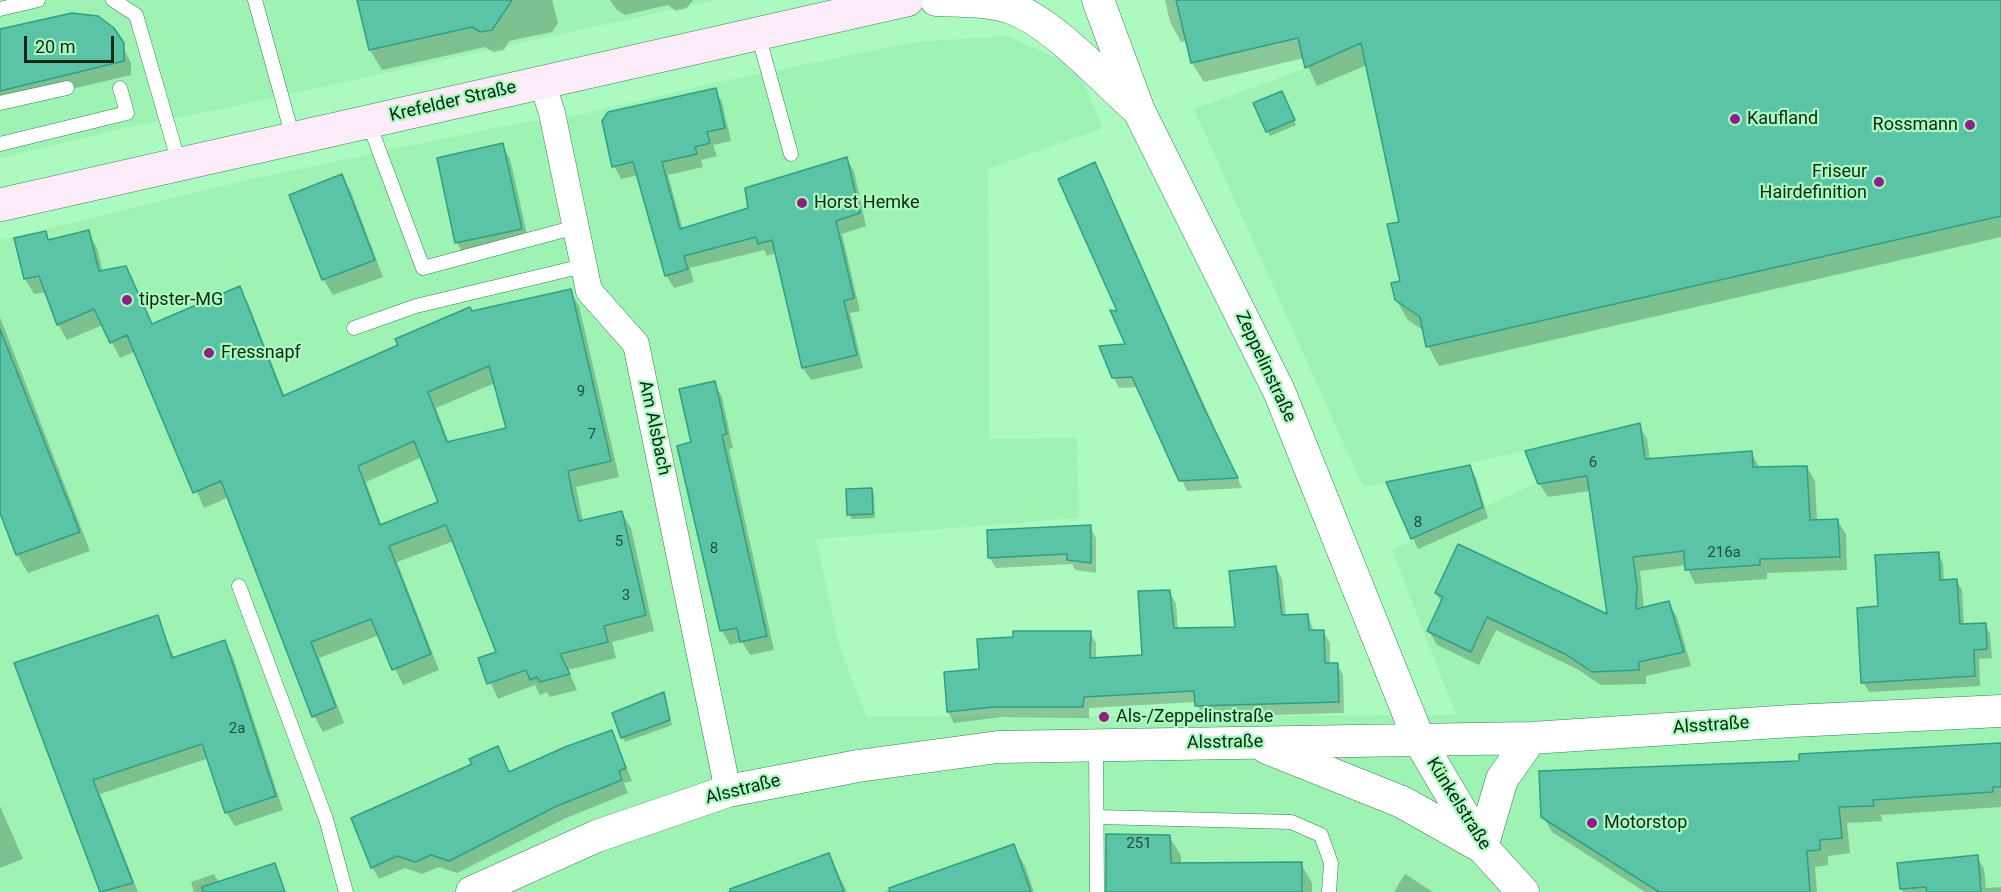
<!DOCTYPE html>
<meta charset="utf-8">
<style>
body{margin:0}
#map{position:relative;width:2001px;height:892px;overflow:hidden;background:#adfac1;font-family:Roboto,sans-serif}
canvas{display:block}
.scale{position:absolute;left:24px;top:36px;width:90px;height:27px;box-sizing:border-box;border:3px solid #092914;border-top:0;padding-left:8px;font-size:18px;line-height:21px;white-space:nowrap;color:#092914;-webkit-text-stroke:4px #adfac1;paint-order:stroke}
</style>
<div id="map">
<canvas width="2001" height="892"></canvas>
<div class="scale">20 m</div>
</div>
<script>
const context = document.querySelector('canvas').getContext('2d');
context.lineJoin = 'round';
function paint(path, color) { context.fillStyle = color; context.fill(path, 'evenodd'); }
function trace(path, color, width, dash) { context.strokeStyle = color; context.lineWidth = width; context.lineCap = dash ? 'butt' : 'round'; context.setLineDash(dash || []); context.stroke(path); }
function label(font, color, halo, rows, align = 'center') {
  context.font = font + ' Roboto,sans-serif'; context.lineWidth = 4.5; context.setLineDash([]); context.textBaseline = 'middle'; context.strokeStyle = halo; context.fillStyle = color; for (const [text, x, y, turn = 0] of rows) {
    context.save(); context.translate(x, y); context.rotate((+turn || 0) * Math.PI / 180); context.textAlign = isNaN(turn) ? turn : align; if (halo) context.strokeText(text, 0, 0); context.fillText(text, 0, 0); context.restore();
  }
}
paint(new Path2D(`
 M0,0H716L240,105L129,127L0,158Z
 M1324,0H2001V892H0V240L252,179L519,123L574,116L718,82L915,42L1007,36L1076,67L1103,128L988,169L989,439L1077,438L1079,518L816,539L839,645L866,717L1456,715L1392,550L1536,483L1524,451L1363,487L1194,109L1304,69L1336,53Z`), '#9df2b4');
paint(new Path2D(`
 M359,0H552L558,23L552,32L509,41L504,50L493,52L485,47L382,70L370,50Z
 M610,0H693L687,8L676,11L668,5L625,15L616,9Z
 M1165,0H2001V237L1439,366L1428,346L1424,331L1408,320L1396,300L1402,282L1401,223L1367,65L1317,86L1304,58L1204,82L1192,63L1187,41L1181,42L1170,22Z
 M0,29L121,43L131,63V75L0,106Z
 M715,90L722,102L731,141L713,145L717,156L701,160L703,167L668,175L683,230L750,209L744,190L846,159L854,171L866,226L842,234L860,311L850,313L863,368L811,380L803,368L776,253L767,256L764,250L690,268L694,282L674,288L666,275L638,175L621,179L614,166Z
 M1284,98L1296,125L1270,136L1255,104Z
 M502,145L510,159L529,243L465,257L457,243L439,159Z
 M1094,164L1100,174L1242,488L1187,491L1138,387L1119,388L1114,378L1127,345Z
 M342,176L351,192L383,277L333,295L324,280L291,196Z
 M88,232L97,248L103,272L125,268L153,325L239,288L248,303L285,397L471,313L570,291L579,306L619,477L576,487L583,521L622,513L631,528L654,631L612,642L616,658L568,670L577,690L550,697L547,692L540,695L535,685L498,699L480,659L498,653L454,541L397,562L439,670L403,685L379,635L319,658L344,723L323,732L314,716L229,497L204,508L136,351L120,358L103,325L67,340L58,324L47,292L34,294L25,279L45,233L50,241ZM495,383L508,429L449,443L436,408ZM422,457L440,503L382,526L366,482Z
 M0,317L90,551L28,573L17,554L0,508Z
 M714,383L722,397L733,448L729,449L774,650L750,655L742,642L730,645L722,631L679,447L693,443Z
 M1639,425L1647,439L1650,460L1751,452L1760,469L1807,467L1815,481L1817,521L1837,520L1846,534L1847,570L1767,573V579L1695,584L1686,565L1640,571L1644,608L1669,603L1677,617L1691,666L1646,676V684L1601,685L1577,669L1496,630L1479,665L1437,645L1429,631L1442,603L1436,593L1609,617L1590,491L1548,497L1539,483Z
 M1469,466L1476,477L1488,518L1418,549L1388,483Z
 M871,489L874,494L875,518L852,519L849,514Z
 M1090,527L1096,538V573L1075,570L1072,564L996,568L989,557Z
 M1938,554L1943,563L1944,581L1956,580L1962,590L1964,625L1985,624L1990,634L1992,658L1979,659L1980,686L1869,692L1863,682L1880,608Z
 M1276,567L1282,579L1286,616L1308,615L1314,632L1323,631L1330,643V665L1337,664L1343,675L1344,713L1203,717L1196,702L1089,708V718L1001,717L954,723L948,712L945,673L981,671L1090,632L1096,643V659L1143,657L1169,592L1176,603L1178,630L1237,629Z
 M157,617L175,659L225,642L233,657L283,810L235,826L226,812L209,758L100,794L138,892H102L16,664Z
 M663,694L672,725L625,742L622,737Z
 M612,731L632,781L624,783L628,793L564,819L457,873L439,867L422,874L405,868L379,879L372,867L474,765L497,748L510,774Z
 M2001,745V807L1881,815L1882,821L1847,823L1850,853L1828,856V865L1815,867L1817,892H1645L1552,832L1543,816L1801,762Z
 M0,806L23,859L0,868Z
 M1169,836L1181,856V865L1301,864L1312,883V892H1107Z
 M1013,846L1025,866L1034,892H884Z
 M829,854L847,892H726Z
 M1977,857L1984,869L1986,888L2001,887V892H1903L1901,888Z
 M274,865L286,892H194L191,882L214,874L219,883Z
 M1405,874L1433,892H1394Z`), '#0003');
const building = new Path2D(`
 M357,0H512L492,30L480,32L472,27L369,50Z
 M1176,0H2001V216L1426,347L1420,317L1395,300L1391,283L1400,281L1387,224L1399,222L1361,43L1305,68L1298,38L1191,63Z
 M72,13L98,16L114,28L124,43V61L0,91V29Z
 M716,88L725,128L707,132L710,143L695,147L697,154L662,162L680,229L748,208L745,188L847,157L860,213L836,221L854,298L844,301L857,355L802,368L772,240L758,244L756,237L684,256L688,269L665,276L633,162L612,167L602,121L608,112Z
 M1282,91L1295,120L1266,132L1253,103Z
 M503,143L522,229L455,243L437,158Z
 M1095,162L1204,408L1238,478L1179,481L1132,377L1112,378L1099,346L1125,344L1110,310L1117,311L1058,179Z
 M342,174L375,260L322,280L289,195Z
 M89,230L99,271L126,266L152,324L240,286L283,396L398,345L395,339L470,307L472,311L571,289L611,461L568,471L573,496L579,521L622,511L646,615L604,626L608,642L560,654L570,674L540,682L537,677L530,680L526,670L487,684L478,658L496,652L446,525L389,546L431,654L392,670L371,619L311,642L336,707L312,717L221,481L193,493L127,335L110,343L94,309L57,325L39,276L24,279L14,238L46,231L48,240ZM489,366L506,428L447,442L428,392ZM414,441L438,502L380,525L358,466Z
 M0,329L80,532L16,555L0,513Z
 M715,381L727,434L722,435L767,636L740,642L737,628L720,631L677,446L691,442L679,389Z
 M1640,423L1645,459L1752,451L1753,467L1807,466L1810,520L1838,519L1840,557L1760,559V565L1685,570L1684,551L1633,557L1637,587L1636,609L1669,601L1684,652L1639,662V670L1592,672L1567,655L1487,617L1471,652L1427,631L1443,597L1435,593L1458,544L1607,614L1587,476L1538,484L1525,451Z
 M1470,465L1483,507L1411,539L1386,482Z
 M872,488L873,514L847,515L846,489Z
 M1091,525V563L1067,560V554L988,558L987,530Z
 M1939,552L1940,580L1957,579L1960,624L1986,623L1987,649L1974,650L1975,676L1861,683L1857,608L1878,606L1875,555Z
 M1276,566L1282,615L1308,614L1309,630H1324L1325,663H1338L1339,702L1195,706L1194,691L1084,697L1083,707H994L947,712L944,672L979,669L977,639L1013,637V631H1091L1090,658L1142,655L1138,591L1170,590L1174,628L1235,627L1229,571Z
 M158,615L172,658L225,640L276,796L225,813L202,744L93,780L133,883L100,892L14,663Z
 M664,692L670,720L621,738L612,713Z
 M612,730L626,768L619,771L622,780L557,806L449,861L431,855L415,862L397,856L371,868L351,818L472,764L469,759L498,746L509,772L565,747Z
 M2001,743V787H1993V792L1873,800L1874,806L1839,807L1842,838L1820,840V850L1807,851L1810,892H1659L1541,817L1539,771L1799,761V754Z
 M1106,834L1170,835L1171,863L1302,862V892H1106Z
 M1014,844L1031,892H890L889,888Z
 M829,853L844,892H730V889Z
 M1978,855L1981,892H1927L1926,887L1900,889L1897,863Z
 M275,863L285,892H203L202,887Z`);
paint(building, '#5bc4a6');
trace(building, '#309f83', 1.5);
const service = new Path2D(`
 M113,0L136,15L179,163
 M255,0L293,138
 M0,9L38,0
 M758,34L791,154
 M0,103L67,88
 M368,121L423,268L576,227
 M0,144L127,113L120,88
 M354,328L416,306L583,266
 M239,586L326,819L346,892
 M1096,745L1097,892
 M1097,817L1291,822L1321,835L1331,863L1329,892`);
const minor = new Path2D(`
 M542,82L552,113L589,291L636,344L728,791`);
const tertiary = new Path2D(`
 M936,0C961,1 991,0 1014,9C1055,25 1103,79 1137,109
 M1098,0L1139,111L1279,391L1419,740L1482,847L1523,892
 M1267,748L1402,802L1482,847L1502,779L1531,738
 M472,892L597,836L728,791L858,766L998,747L1531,738L1792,721L2001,711`);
const secondary = new Path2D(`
 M0,205L907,0`);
trace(service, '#378250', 15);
trace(minor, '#378250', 27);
trace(tertiary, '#378250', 33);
trace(secondary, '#378250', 34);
trace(service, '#fff', 14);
trace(minor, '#fff', 26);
trace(tertiary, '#fff', 32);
trace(secondary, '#fcecfa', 33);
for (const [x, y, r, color] of [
 [1735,119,6,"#8d2083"],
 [1970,125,6,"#8d2083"],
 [1879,182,6,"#8d2083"],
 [802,203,6,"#8d2083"],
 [127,300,6,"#8d2083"],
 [209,353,6,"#8d2083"],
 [1104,717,6,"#8d2083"],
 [1592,823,6,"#8d2083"]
]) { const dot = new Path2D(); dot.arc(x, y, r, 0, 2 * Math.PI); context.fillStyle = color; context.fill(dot); trace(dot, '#adfac1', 2); }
label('15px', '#1e5038', null, [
 ["9",581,392],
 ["7",592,435],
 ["6",1593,463],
 ["8",1418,523],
 ["5",619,542],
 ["8",714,549],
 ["216a",1724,553],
 ["3",626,596],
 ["2a",237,729],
 ["251",1139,844]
]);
label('18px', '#092914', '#adfac1', [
 ["Krefelder Straße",453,102,-13],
 ["Zeppelinstraße",1265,367,65],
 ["Am Alsbach",654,428,78],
 ["Alsstraße",1711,726,-4],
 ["Alsstraße",1225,743,-1],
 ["Alsstraße",743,790,-14],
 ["Künkelstraße",1458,804,58]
]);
label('18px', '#092914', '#adfac1', [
 ["Kaufland",1747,119],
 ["Rossmann",1958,125,"right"],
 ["Friseur",1867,172,"right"],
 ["Hairdefinition",1867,193,"right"],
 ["Horst Hemke",814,203],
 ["tipster-MG",139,300],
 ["Fressnapf",221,353],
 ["Als-/Zeppelinstraße",1116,717],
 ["Motorstop",1604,823]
], 'left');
</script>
